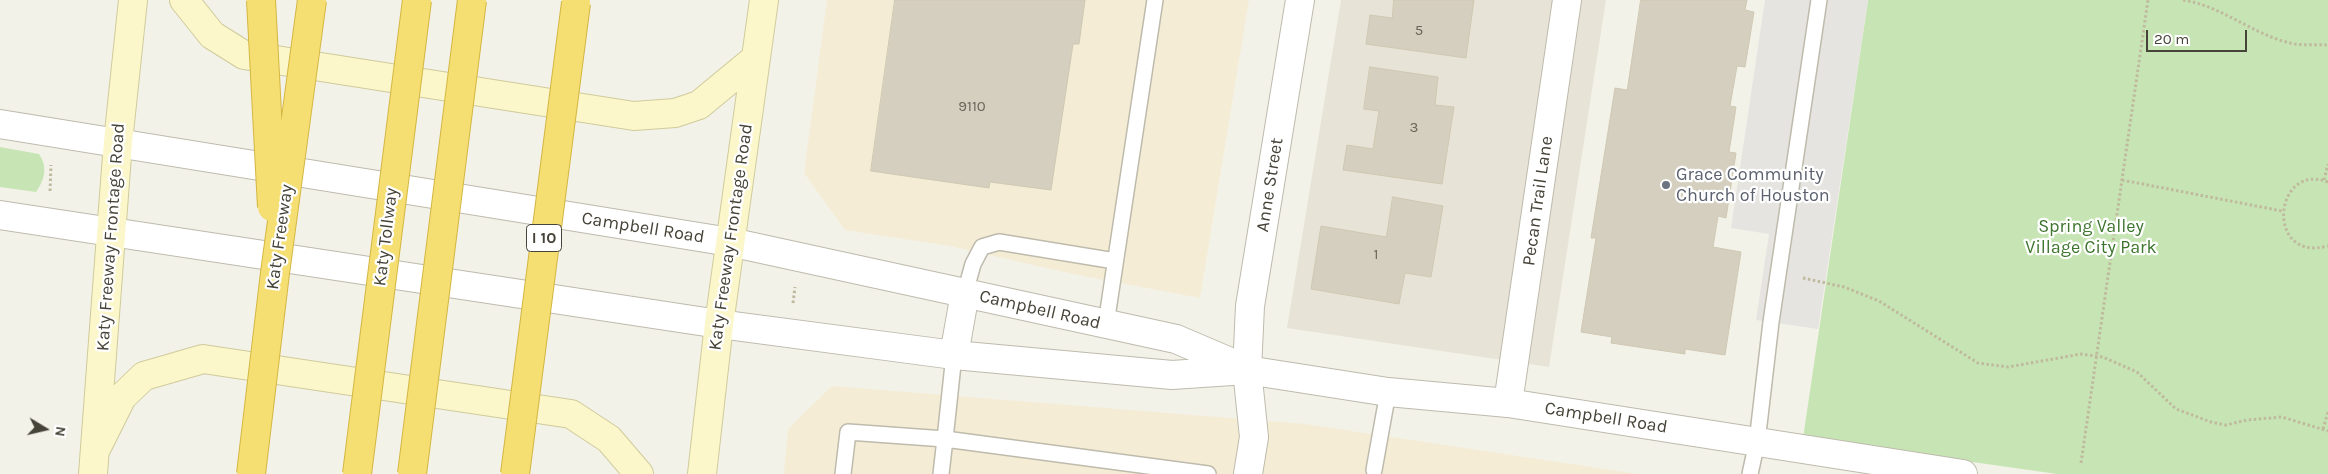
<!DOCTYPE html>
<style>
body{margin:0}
#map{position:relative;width:2328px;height:474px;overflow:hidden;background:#f3f2e9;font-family:Karla,sans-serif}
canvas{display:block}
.north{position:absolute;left:20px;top:404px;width:50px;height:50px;-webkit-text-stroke:4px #fff;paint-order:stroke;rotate:99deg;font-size:14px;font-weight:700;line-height:20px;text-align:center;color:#464338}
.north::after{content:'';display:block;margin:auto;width:18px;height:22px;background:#464338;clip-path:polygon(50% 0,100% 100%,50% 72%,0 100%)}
.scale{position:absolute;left:2146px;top:30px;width:101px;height:22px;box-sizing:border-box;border:2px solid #464338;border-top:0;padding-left:6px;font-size:15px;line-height:18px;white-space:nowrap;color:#464338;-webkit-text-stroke:4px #fff;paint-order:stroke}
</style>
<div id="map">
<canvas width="2328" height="474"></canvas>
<div class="north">N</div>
<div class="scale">20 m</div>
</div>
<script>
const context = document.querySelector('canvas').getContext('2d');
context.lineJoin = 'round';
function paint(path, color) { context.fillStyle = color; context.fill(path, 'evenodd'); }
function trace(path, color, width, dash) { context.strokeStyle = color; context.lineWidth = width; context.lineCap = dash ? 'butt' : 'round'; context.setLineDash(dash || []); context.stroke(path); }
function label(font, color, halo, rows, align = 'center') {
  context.font = font + ' Karla,sans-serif'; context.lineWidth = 4.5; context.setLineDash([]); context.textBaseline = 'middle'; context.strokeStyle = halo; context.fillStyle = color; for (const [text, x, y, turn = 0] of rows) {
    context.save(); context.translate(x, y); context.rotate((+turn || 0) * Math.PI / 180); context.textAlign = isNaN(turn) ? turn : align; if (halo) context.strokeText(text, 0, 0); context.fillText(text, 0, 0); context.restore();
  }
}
paint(new Path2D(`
 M1341,0H1606L1549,367L1287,328Z`), '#e7e4d7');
paint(new Path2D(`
 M827,0H1249L1200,298L1073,274L950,246L845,230L804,173Z
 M832,386L1305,424L1638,474H784L788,429Z`), '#f4ecd5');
paint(new Path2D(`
 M1868,0H2328V474H2057L1803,438Z
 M0,147L39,154C48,167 45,179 36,192L0,187Z`), '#c7e5b4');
paint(new Path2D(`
 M1765,0H1868L1818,329L1756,320L1769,234L1731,228Z`), '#e5e4e0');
const building = new Path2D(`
 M895,0H1085L1079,44H1073L1051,190L990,182L989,188L871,171Z
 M1394,0H1474L1466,58L1366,44L1370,15L1392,18Z
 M1641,0H1747L1745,10L1754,12L1745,67L1737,66L1730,106L1736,107L1729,152L1736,153L1726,218L1718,216L1713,247L1741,252L1725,355L1685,349V354L1611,343L1612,337L1581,332L1596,238H1591L1615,88L1627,90Z
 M1370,67L1438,77L1435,105L1454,107L1442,184L1343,170L1347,145L1373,149L1379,111L1364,109Z
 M1393,197L1443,206L1431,277L1405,273L1399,304L1311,289L1321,226L1386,237Z`);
paint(building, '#d4cfbf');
trace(building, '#cfc8b2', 1);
const service = new Path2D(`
 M965,293L973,264L982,247L999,242L1115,261
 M1106,324L1155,0
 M1374,470L1388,392
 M843,474L848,432L945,439L954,355
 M941,474L945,439L1208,474
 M1750,474L1757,442L1771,322L1819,0`);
const minor = new Path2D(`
 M1508,403L1567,0
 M1248,474L1254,437L1247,370L1250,306L1300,0`);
const tertiary = new Path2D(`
 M0,124L730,242L1176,339L1244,368
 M0,215L719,324L954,355L1172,375L1247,370L1388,392L1508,403L1963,474
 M954,355L965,293`);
const secondary = new Path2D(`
 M184,0L212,35L244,55L634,116L675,113L699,105L756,58
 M95,451L122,397L144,376L203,359L571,414L609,439L639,474
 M93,474L118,142L133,0
 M702,474L719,324L764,0`);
trace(service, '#bebbac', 18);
trace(minor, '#bebbac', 30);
trace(tertiary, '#bebbac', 30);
trace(secondary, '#d0cb9b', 30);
trace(new Path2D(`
 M2183,0C2222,6 2252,34 2290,43C2301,46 2316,44 2328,45
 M2122,180L2282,211
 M2324,180L2328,164
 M2328,182C2274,161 2264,263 2328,246
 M50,191L51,165
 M1803,278L1844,287L1879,301L1978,363L2008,367L2081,354L2103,357L2137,372L2176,409L2211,422L2226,425L2247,420L2282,417L2328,431
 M793,303L795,287
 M2323,429L2328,412
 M2081,463L2148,0`), '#bfb99e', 3, [2.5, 2.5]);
trace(service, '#fff', 15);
trace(minor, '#fff', 28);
trace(tertiary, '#fff', 28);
trace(secondary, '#fbf7cb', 28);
const motorwayBridge = new Path2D(`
 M261,0L272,207
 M251,474L275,273L312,0
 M357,474L417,0
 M412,474L472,0
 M515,474L576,3`);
trace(motorwayBridge, '#d4b642', 30, []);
trace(motorwayBridge, '#f5df72', 28);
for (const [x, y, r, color] of [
 [1666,185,5,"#6b7280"]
]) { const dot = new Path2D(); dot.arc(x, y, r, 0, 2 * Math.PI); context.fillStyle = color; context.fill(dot); trace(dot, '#fff', 2); }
label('15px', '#6a665a', null, [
 ["5",1419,31],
 ["9110",972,107],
 ["3",1414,128],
 ["1",1376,255]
]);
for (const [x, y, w] of [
 [544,238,35]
]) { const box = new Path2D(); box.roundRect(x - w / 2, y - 13.5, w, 27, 4); context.fillStyle = '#fff'; context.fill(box); trace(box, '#464338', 1); }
label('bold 16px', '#464338', null, [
 ["I 10",544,238]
]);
label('18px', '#5b616d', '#fff', [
 ["Grace Community",1676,175],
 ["Church of Houston",1676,196]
], 'left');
label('18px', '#464338', '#fff', [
 ["Anne Street",1270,185,-81],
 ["Pecan Trail Lane",1538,201,-82],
 ["Campbell Road",643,228,9],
 ["Katy Freeway Frontage Road",111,237,-86],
 ["Katy Freeway",280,237,-82],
 ["Katy Tollway",386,237,-83],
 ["Katy Freeway Frontage Road",731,237,-82],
 ["Campbell Road",1040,310,13],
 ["Campbell Road",1606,418,9]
]);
label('18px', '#3d752e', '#fff', [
 ["Spring Valley",2091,227],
 ["Village City Park",2091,248]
]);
</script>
